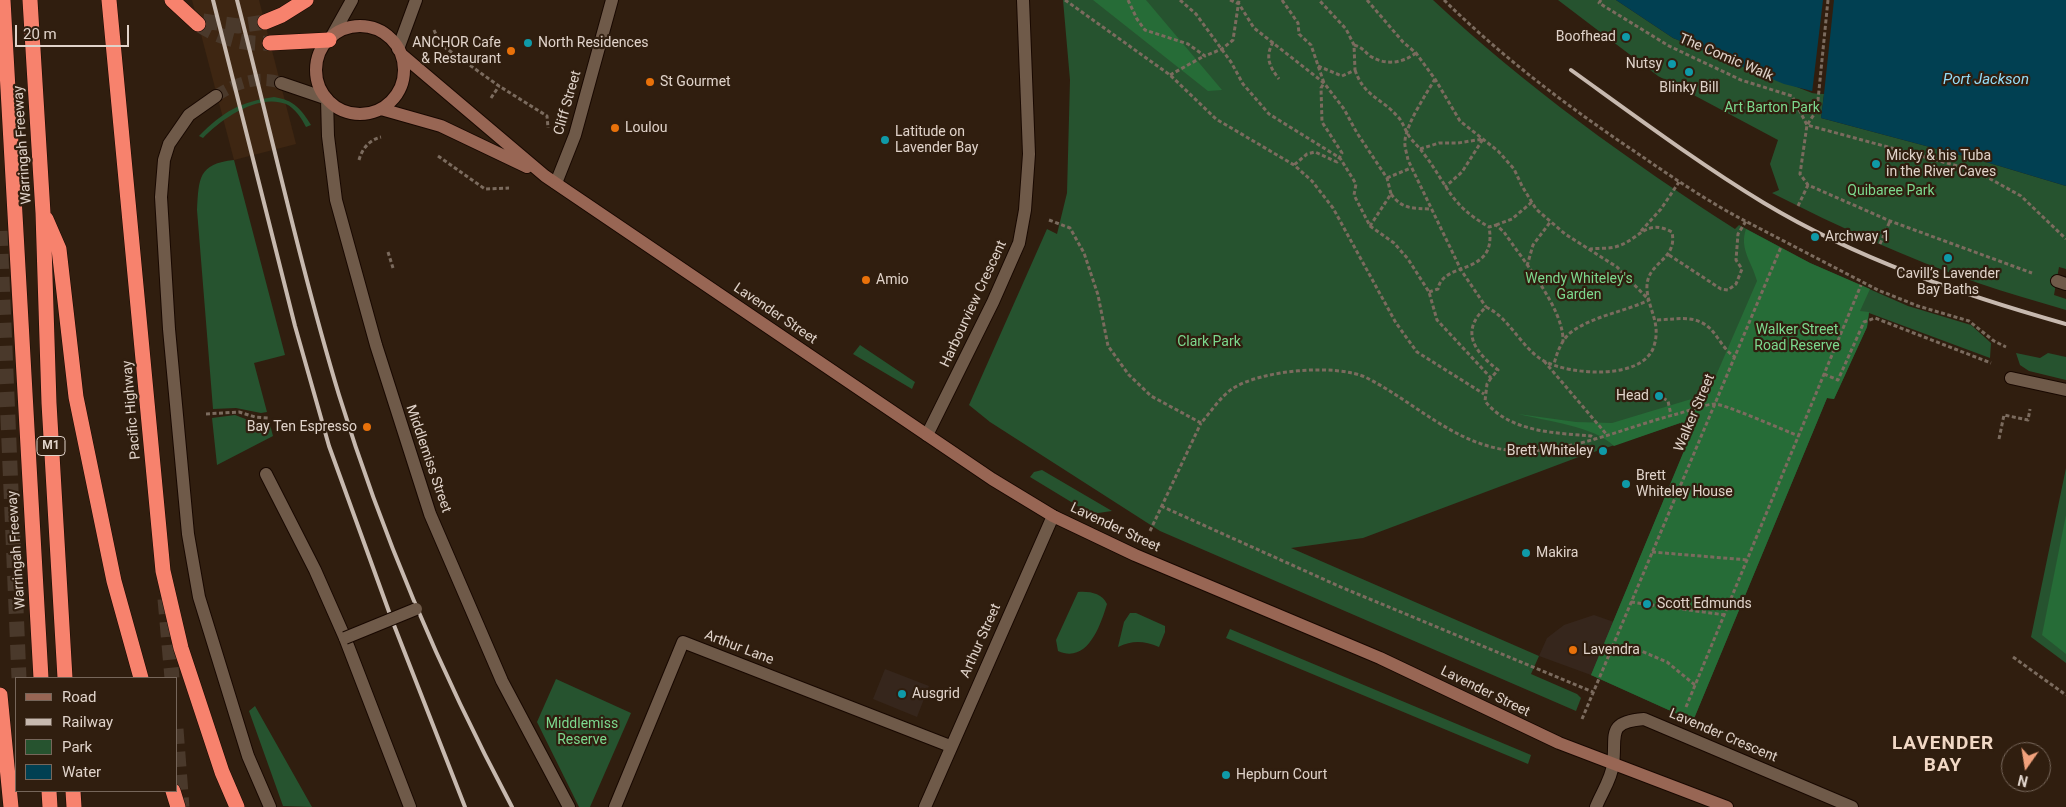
<!DOCTYPE html>
<meta charset="utf-8">
<style>
body{margin:0}
#map{position:relative;width:2066px;height:807px;overflow:hidden;background:#301e0f;font-family:Roboto,sans-serif}
canvas{display:block}
.legend{position:absolute;left:15px;top:677px;width:162px;height:115px;box-sizing:border-box;background:#301e0f;border:1px solid #76665a;margin:0;padding:6px 9px;list-style:none;font-size:15px;color:#e0d3ca}
.legend li{display:flex;align-items:center;gap:10px;height:25px}
.legend b{width:25px;border:1px solid #76665a}
.north{position:absolute;left:2001px;top:742px;width:50px;height:50px;box-sizing:border-box;background:#301e0f;border:1px solid #76665a;border-radius:50%;rotate:193deg;font-size:14px;font-weight:700;line-height:20px;text-align:center;color:#e0d3ca}
.north::after{content:'';display:block;margin:auto;width:18px;height:22px;background:#f1a17c;clip-path:polygon(50% 0,100% 100%,50% 72%,0 100%)}
.scale{position:absolute;left:15px;top:25px;width:114px;height:22px;box-sizing:border-box;border:2px solid #e0d3ca;border-top:0;padding-left:6px;font-size:15px;line-height:18px;white-space:nowrap;color:#e0d3ca;-webkit-text-stroke:4px #301e0f;paint-order:stroke}
</style>
<div id="map">
<canvas width="2066" height="807"></canvas>
<ul class="legend">
<li><b style="height:6px;background:#986654"></b>Road</li>
<li><b style="height:6px;background:#c7b9af"></b>Railway</li>
<li><b style="height:14px;background:#26532f"></b>Park</li>
<li><b style="height:14px;background:#014052"></b>Water</li>
</ul>
<div class="north">N</div>
<div class="scale">20 m</div>
</div>
<script>
const context = document.querySelector('canvas').getContext('2d');
context.lineJoin = 'round';
function paint(path, color) { context.fillStyle = color; context.fill(path, 'evenodd'); }
function trace(path, color, width, dash) { context.strokeStyle = color; context.lineWidth = width; context.lineCap = dash ? 'butt' : 'round'; context.setLineDash(dash || []); context.stroke(path); }
function label(font, color, halo, rows, align = 'center') {
  context.font = font + ' Roboto,sans-serif'; context.lineWidth = 4.5; context.setLineDash([]); context.textBaseline = 'middle'; context.strokeStyle = halo; context.fillStyle = color; for (const [text, x, y, turn = 0] of rows) {
    context.save(); context.translate(x, y); context.rotate((+turn || 0) * Math.PI / 180); context.textAlign = isNaN(turn) ? turn : align; if (halo) context.strokeText(text, 0, 0); context.fillText(text, 0, 0); context.restore();
  }
}
paint(new Path2D(`
 M1594,615L1614,622L1591,675L1539,656L1547,638L1564,625Z
 M885,669L929,686L917,717L873,699Z`), '#36261c');
paint(new Path2D(`
 M192,0H259L296,144L234,160Z`), '#3e2612');
paint(new Path2D(`
 M1063,0H1433C1525,86 1629,161 1735,229L1739,225L1810,263L1908,306L1971,325L1991,343L1990,358L1869,313L1867,327L1834,399L1827,398L1693,721L1591,675L1693,430L1680,423L1576,458L1363,538L1291,548L1539,656L1531,674L1577,694L1581,698L1576,711L1160,531L990,422L969,405L1047,229L1057,234L1067,193L1070,80Z
 M1558,0H1616L1673,38L1812,93L1824,94L1821,118L1986,162L2066,186V269L2059,267L2054,295L2066,299V310C2037,301 2007,293 1978,283C1907,258 1839,227 1772,193L1779,190L1770,164L1778,140L1658,76Z
 M274,97C294,100 301,109 311,125L306,127C302,119 295,108 286,104C258,93 221,119 203,138L199,136C224,111 240,102 274,97Z
 M234,160L285,355L254,363L267,412L261,413L236,408L213,409L197,210C199,178 198,164 234,160Z
 M860,345L915,382L912,389L853,354Z
 M2016,353L2040,358L2048,353L2066,357V380L2029,371L2020,365Z
 M235,415L256,423L269,421L273,436L217,465L212,418Z
 M2066,468V663L2031,637Z
 M1042,470L1112,511L1091,514L1030,477L1034,472Z
 M1078,592C1089,591 1102,593 1107,604C1100,627 1087,664 1058,651L1056,640Z
 M1130,613H1136L1165,626V632L1159,647C1144,641 1133,640 1118,647L1124,622Z
 M1230,629L1531,755L1528,764L1226,638Z
 M556,679L631,713L590,807H579L537,722Z
 M255,706L312,807L283,806L249,711Z`), '#26532f');
paint(new Path2D(`
 M1093,0H1146L1222,90L1208,91Z
 M1746,229L1810,263L1870,289L1860,311L1869,312L1867,327L1834,399L1827,398L1693,721L1591,675L1693,429L1680,423L1614,446C1594,426 1546,421 1518,414L1576,422L1612,423L1708,394L1757,281C1752,262 1739,249 1746,229Z
 M2066,515V654L2042,635Z`), '#266c37');
paint(new Path2D(`
 M1616,0H2066V186L1986,162L1821,118L1824,94L1784,84L1673,38Z`), '#014052');
paint(new Path2D(`
 M1823,0H1834L1824,94L1812,93Z`), '#301e0f');
trace(new Path2D(`
 M216,96C235,83 259,75 281,83`), '#4a392b', 12, [12, 6]);
trace(new Path2D(`
 M203,21L238,26L265,22
 M198,24C219,38 245,45 270,43
 M0,231L19,678
 M165,599L172,678
 M176,729L182,807`), '#4a392b', 15, [15, 8]);
const lane = new Path2D(`
 M2057,281L2066,284
 M266,474L315,570L345,638L410,807
 M615,807L683,642L950,746`);
const street = new Path2D(`
 M332,36L352,0
 M398,49L416,0
 M281,83L325,98
 M216,96L189,115L169,144L164,160L161,197L169,329L188,534L199,597L248,756L270,807
 M327,99L328,136L336,200L376,345L430,514L502,681L569,807
 M556,183L575,135L612,0
 M2011,378L2066,390
 M927,435L993,302L1019,243L1025,210L1029,154L1023,0
 M925,807L1053,516
 M1596,807C1601,794 1612,778 1613,764C1617,736 1605,722 1644,719L1852,807`);
const secondary = new Path2D(`
 M316 70a44 44 0 1 1 88 0a44 44 0 1 1-88 0Z
 M401,54L545,176L992,479L1053,516L1135,555L1380,658L1559,743L1727,807
 M381,109L441,126L527,167`);
const highway = new Path2D(`
 M3,0L41,678
 M30,0L43,213L49,403L65,678
 M109,0L163,571L181,648L222,772L237,807
 M172,0L198,24
 M265,22L282,15L306,0
 M270,43L329,40
 M46,219L59,249L76,397L114,581L141,678
 M0,695L11,807
 M49,791L50,807
 M73,791L74,807
 M173,791L178,807`);
trace(lane, '#180800', 14);
trace(street, '#180800', 14);
trace(secondary, '#180800', 14);
trace(highway, '#180800', 16);
trace(new Path2D(`
 M1065,0L1170,75L1216,119L1294,165L1312,181L1333,208L1396,323L1417,352L1484,394
 M1128,0L1137,19L1145,30L1188,44L1205,56L1222,49L1233,40L1239,0
 M1180,0L1196,14L1231,62L1243,84L1269,114L1340,158L1356,184L1354,195L1370,226L1394,243L1408,259L1429,292L1437,320L1491,378L1498,370C1475,352 1459,332 1486,307C1510,318 1521,348 1544,361C1570,375 1643,381 1654,346C1661,323 1649,311 1647,290C1645,261 1678,262 1672,232C1646,218 1640,239 1618,246C1610,249 1599,248 1590,249
 M1230,0L1239,4L1254,28L1324,83L1344,109L1357,133L1387,178L1391,194L1370,226
 M1282,0L1298,23L1299,34L1311,45L1324,83L1321,88L1322,122L1342,153L1337,162L1315,152L1307,154L1294,165
 M1367,0L1403,42L1416,53L1435,79L1460,121L1498,151L1514,169L1522,186L1536,209L1565,234L1617,267L1649,300C1624,312 1592,316 1570,333C1561,341 1557,353 1554,364
 M1444,0C1502,57 1567,106 1634,151C1672,177 1711,204 1753,225
 M1601,0L1599,3L1669,46L1741,80L1792,96L1807,125L1976,171L2021,196L2066,239
 M1828,0L1817,110L1807,125L1800,174L1808,185L1890,221L2032,273
 M434,30L440,44L499,86L547,116L548,128
 M1273,42C1265,57 1269,66 1279,79
 M1354,45C1362,47 1364,51 1370,56C1386,66 1402,63 1416,53
 M1318,66L1342,76L1355,70L1354,45L1346,29L1319,0
 M1355,70C1364,97 1382,98 1398,117C1403,122 1405,130 1409,136C1414,143 1420,148 1424,154C1449,187 1449,204 1489,227L1496,225L1504,232C1522,259 1564,309 1563,341
 M1170,75L1204,56
 M1435,79C1426,94 1407,123 1405,140C1404,146 1407,154 1408,160L1461,270L1486,307
 M491,98L499,86
 M1420,149L1439,143H1458L1483,139L1462,172L1445,187
 M438,156L485,189L509,188
 M359,160C362,149 369,140 381,137
 M1387,178L1411,168
 M1391,194C1403,210 1413,208 1431,209
 M1798,206L1808,185
 M1049,220L1070,228L1084,253L1098,295L1108,346L1129,375L1151,396L1201,423C1210,413 1220,397 1232,389C1260,370 1337,363 1367,378C1418,404 1459,449 1519,451C1574,452 1626,427 1677,414C1689,411 1702,405 1714,404C1723,403 1785,431 1799,436
 M1496,225L1512,219L1532,202
 M1641,231L1661,209L1679,182
 M1880,244L1890,221
 M388,252L393,268
 M1669,255L1721,289L1728,290L1736,284L1742,269L1736,260L1738,234L1746,221
 M1527,266L1533,245L1551,221
 M1429,292L1438,289C1443,260 1498,277 1489,227
 M1657,320C1682,319 1701,313 1717,337C1722,344 1727,352 1735,357
 M1544,361L1607,435
 M1824,374L1838,380L1864,322L1875,318L1991,363
 M1491,378L1487,384L1485,401C1509,432 1555,433 1591,436L1595,439
 M1663,398L1668,401L1671,415
 M206,414L239,412L255,417L268,418
 M1999,439L2004,415L2028,420L2030,409
 M1161,506L1343,588L1593,692
 M1150,531L1201,423
 M1652,552L1748,560
 M1631,602L1725,615
 M1611,650L1634,648L1667,662L1695,685
 M2013,657L2066,695
 M1686,707L1861,285
 M1582,719L1781,247`), '#7b6b5e', 3, [4, 2.5]);
trace(lane, '#6f5a49', 12);
trace(street, '#6f5a49', 12);
trace(secondary, '#986654', 12);
trace(highway, '#f7826d', 15);
trace(new Path2D(`
 M213,0L295,326L329,446L392,620L465,807
 M237,0C271,132 300,265 339,395C383,538 442,675 512,807
 M1571,70C1635,116 1698,163 1764,203C1857,259 1963,295 2066,324`), '#c7b9af', 4);
const laneBridge = new Path2D(`
 M345,638L416,609`);
trace(laneBridge, '#180800', 14, []);
trace(new Path2D(`
 M1753,225L1878,290L1918,306L1969,321L1994,341L2006,347`), '#7b6b5e', 3, [4, 2.5]);
trace(laneBridge, '#6f5a49', 12);
for (const [x, y, r, color] of [
 [1626,37,5,"#0f9aa8"],
 [528,43,5,"#0f9aa8"],
 [511,51,5,"#e8710a"],
 [1672,64,5,"#0f9aa8"],
 [1689,72,5,"#0f9aa8"],
 [650,82,5,"#e8710a"],
 [615,128,5,"#e8710a"],
 [885,140,5,"#0f9aa8"],
 [1876,164,5,"#0f9aa8"],
 [1815,237,5,"#0f9aa8"],
 [1948,258,5,"#0f9aa8"],
 [866,280,5,"#e8710a"],
 [1659,396,5,"#0f9aa8"],
 [367,427,5,"#e8710a"],
 [1603,451,5,"#0f9aa8"],
 [1626,484,5,"#0f9aa8"],
 [1526,553,5,"#0f9aa8"],
 [1647,604,5,"#0f9aa8"],
 [1573,650,5,"#e8710a"],
 [902,694,5,"#0f9aa8"],
 [1226,775,5,"#0f9aa8"]
]) { const dot = new Path2D(); dot.arc(x, y, r, 0, 2 * Math.PI); context.fillStyle = color; context.fill(dot); trace(dot, '#301e0f', 2); }
for (const [x, y, w] of [
 [51,446,28]
]) { const box = new Path2D(); box.roundRect(x - w / 2, y - 9.5, w, 19, 4); context.fillStyle = '#301e0f'; context.fill(box); trace(box, '#e0d3ca', 1); }
label('bold 12px', '#e0d3ca', null, [
 ["M1",51,446]
]);
label('14px', '#e0d3ca', '#301e0f', [
 ["Boofhead",1616,37,"right"],
 ["ANCHOR Cafe",501,43,"right"],
 ["& Restaurant",501,59,"right"],
 ["North Residences",538,43],
 ["Nutsy",1662,64,"right"],
 ["St Gourmet",660,82],
 ["Blinky Bill",1689,88,"center"],
 ["Loulou",625,128],
 ["Latitude on",895,132],
 ["Lavender Bay",895,148],
 ["Micky & his Tuba",1886,156],
 ["in the River Caves",1886,172],
 ["Archway 1",1825,237],
 ["Cavill’s Lavender",1948,274,"center"],
 ["Bay Baths",1948,290,"center"],
 ["Amio",876,280],
 ["Head",1649,396,"right"],
 ["Bay Ten Espresso",357,427,"right"],
 ["Brett Whiteley",1593,451,"right"],
 ["Brett",1636,476],
 ["Whiteley House",1636,492],
 ["Makira",1536,553],
 ["Scott Edmunds",1657,604],
 ["Lavendra",1583,650],
 ["Ausgrid",912,694],
 ["Hepburn Court",1236,775]
], 'left');
label('14px', '#e0d3ca', '#301e0f', [
 ["The Comic Walk",1726,58,23],
 ["Cliff Street",568,103,-74],
 ["Warringah Freeway",23,145,-94],
 ["Harbourview Crescent",974,304,-65],
 ["Lavender Street",775,314,34],
 ["Pacific Highway",132,410,-95],
 ["Walker Street",1695,413,-67],
 ["Middlemiss Street",428,459,71],
 ["Lavender Street",1115,528,25],
 ["Warringah Freeway",17,550,-94],
 ["Arthur Street",981,641,-66],
 ["Arthur Lane",739,648,21],
 ["Lavender Street",1485,692,26],
 ["Lavender Crescent",1723,736,23]
]);
label('14px', '#7cd98e', '#301e0f', [
 ["Art Barton Park",1772,108],
 ["Quibaree Park",1891,191],
 ["Wendy Whiteley's",1579,279],
 ["Garden",1579,295],
 ["Walker Street",1797,330],
 ["Road Reserve",1797,346],
 ["Clark Park",1209,342],
 ["Middlemiss",582,724],
 ["Reserve",582,740]
]);
label('italic 15px', '#94ddf9', '#301e0f', [
 ["Port Jackson",1986,80]
]);
context.letterSpacing = '1px';
label('bold 19px', '#f1d8c5', '#301e0f', [
 ["LAVENDER",1943,744],
 ["BAY",1943,766]
]);
context.letterSpacing = '0px';
</script>
